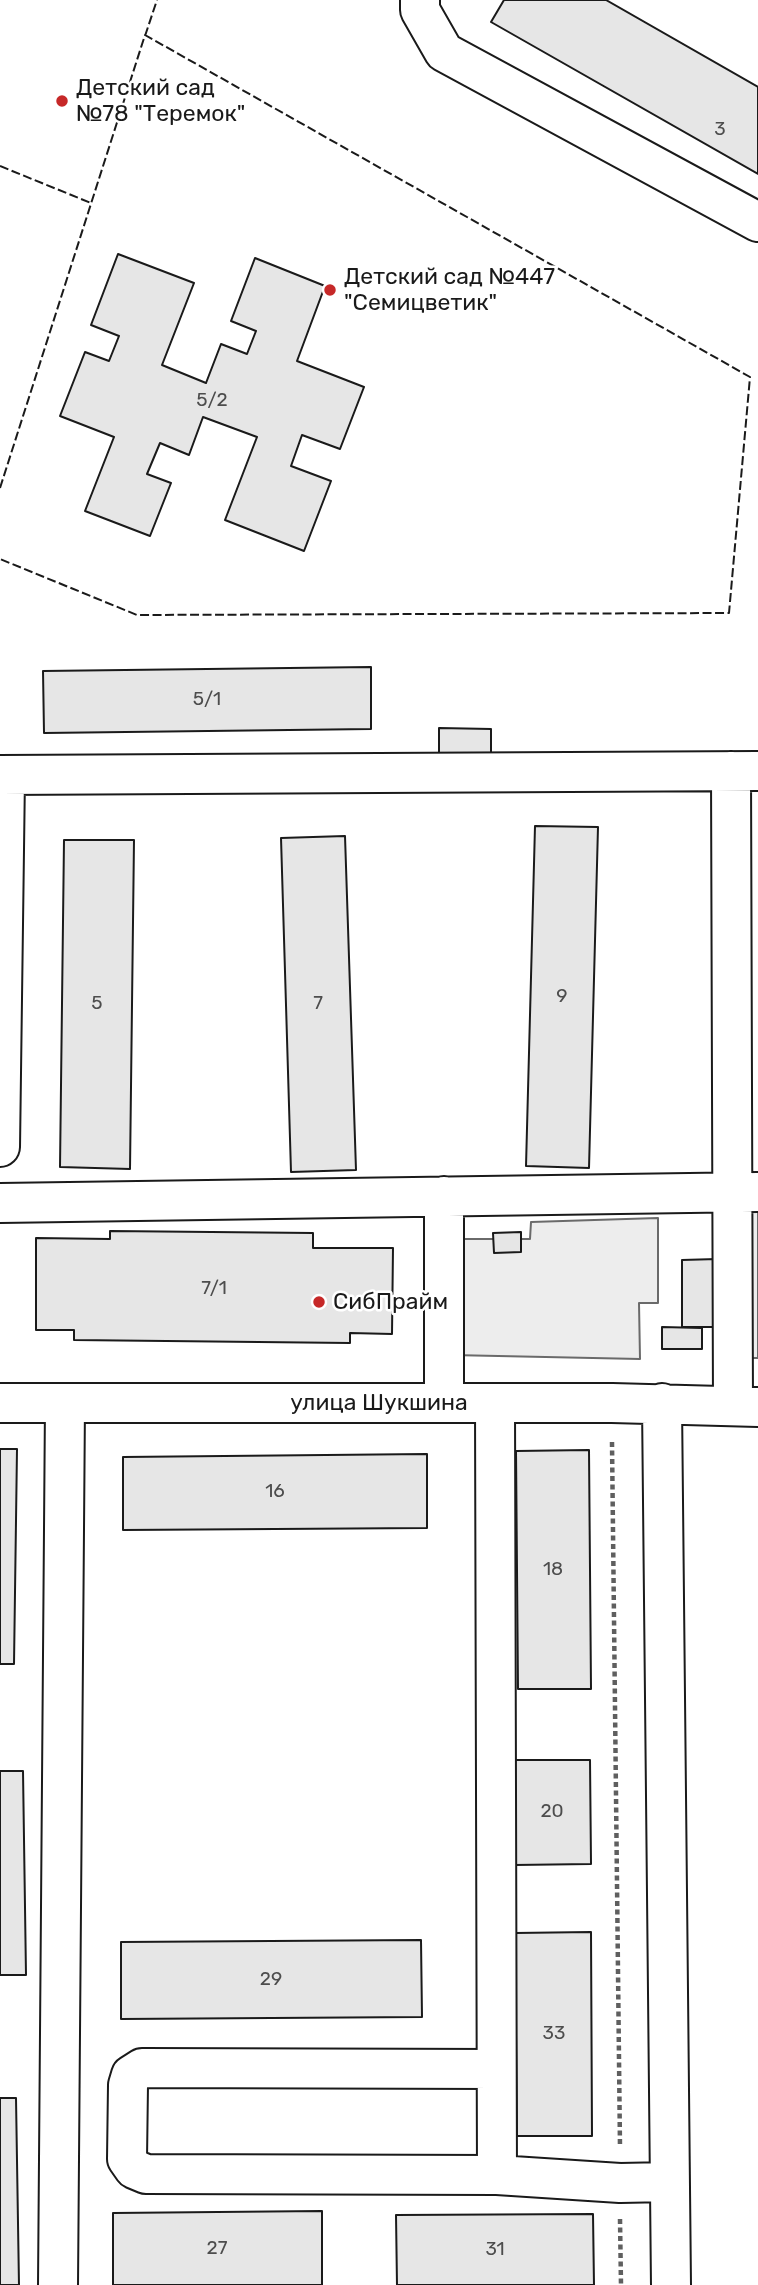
<!DOCTYPE html>
<meta charset="utf-8">
<style>
body{margin:0}
canvas{display:block;background:#fff}
</style>
<canvas width="758" height="2285"></canvas>
<script>
const context = document.querySelector('canvas').getContext('2d');
context.lineJoin = 'round';
function paint(path, color) { context.fillStyle = color; context.fill(path, 'evenodd'); }
function trace(path, color, width, dash) { context.strokeStyle = color; context.lineWidth = width; context.lineCap = dash ? 'butt' : 'round'; context.setLineDash(dash || []); context.stroke(path); }
function label(font, color, halo, rows, align = 'center') {
  context.font = font + ' Rubik,sans-serif'; context.lineWidth = 5; context.setLineDash([]); context.textBaseline = 'middle'; context.strokeStyle = halo; context.fillStyle = color; for (const [text, x, y, turn = 0] of rows) {
    context.save(); context.translate(x, y); context.rotate((+turn || 0) * Math.PI / 180); context.textAlign = isNaN(turn) ? turn : align; if (halo) context.strokeText(text, 0, 0); context.fillText(text, 0, 0); context.restore();
  }
}
const built = new Path2D(`
 M749,1208H758V1358H750Z
 M658,1218V1303H639L640,1359L451,1355L450,1239H530L531,1222Z`);
paint(built, '#ededed');
trace(built, '#6a6a6a', 2);
const building = new Path2D(`
 M504,0H606L758,87V174L491,22Z
 M118,254L194,283L162,365L206,383L221,344L247,354L256,331L231,321L255,258L325,286L297,361L364,387L340,449L302,435L291,466L331,481L304,551L225,520L257,437L203,417L189,455L160,443L147,474L171,483L150,536L85,511L114,437L60,416L85,352L109,361L119,336L91,325Z
 M371,667V729L44,733L43,671Z
 M439,728L491,729V766H439Z
 M535,826L598,827L589,1168L526,1166Z
 M345,836L356,1170L291,1172L281,838Z
 M64,840H134L130,1169L60,1167Z
 M110,1231L313,1233V1248H393L392,1334L350,1333V1343L74,1340V1330H36V1238L110,1239Z
 M521,1232V1252L494,1253L493,1233Z
 M717,1259V1327H682V1260Z
 M662,1327L702,1328V1349H662Z
 M0,1449H17L14,1664H0Z
 M589,1450L591,1689H518L516,1451Z
 M427,1454V1528L123,1530V1457Z
 M513,1760H590L591,1864L514,1865Z
 M0,1771H23L26,1975H0Z
 M591,1932L592,2136H517L515,1933Z
 M421,1940L422,2017L121,2019V1942Z
 M0,2098H16L19,2285H0Z
 M322,2211V2285H113V2213Z
 M593,2214L594,2285H397L396,2215Z`);
paint(building, '#e6e6e6');
trace(building, '#1a1a1a', 2);
const minor = new Path2D(`
 M420,0V10L444,52L758,222
 M731,771L733,1406
 M0,775L758,771
 M0,1147L5,775
 M444,1196V1403
 M0,1203L758,1192
 M0,1403H612L758,1407
 M495,1403L497,2175
 M662,1403L671,2285
 M496,2069L142,2068L131,2075L128,2085L127,2159L134,2169L146,2174L497,2175L620,2183L669,2182
 M58,2285L65,1403`);
trace(minor, '#1a1a1a', 42);
trace(new Path2D(`
 M612,1442L620,2147
 M620,2219L621,2285`), '#5f5f5f', 4.5, [5, 3.5]);
trace(minor, '#fff', 38);
trace(new Path2D(`
 M145,36L157,0
 M0,166L91,203
 M0,488L145,35L750,377L729,613L137,615L0,559`), '#1a1a1a', 2, [9, 3.5]);
for (const [x, y, r, color] of [
 [62,101,7,"#c62828"],
 [330,290,7,"#c62828"],
 [319,1302,7,"#c62828"]
]) { const dot = new Path2D(); dot.arc(x, y, r, 0, 2 * Math.PI); context.fillStyle = color; context.fill(dot); trace(dot, '#fff', 2.5); }
label('19px', '#4d4d4d', null, [
 ["3",720,130],
 ["5/2",212,401],
 ["5/1",207,700],
 ["9",562,997],
 ["5",97,1004],
 ["7",318,1004],
 ["7/1",214,1289],
 ["16",275,1492],
 ["18",553,1570],
 ["20",552,1812],
 ["29",271,1980],
 ["33",554,2034],
 ["27",217,2249],
 ["31",495,2250]
]);
label('23px', '#1a1a1a', '#fff', [
 ["Детский сад",76,88],
 ["№78 \"Теремок\"",76,114],
 ["Детский сад №447",344,277],
 ["\"Семицветик\"",344,303],
 ["СибПрайм",333,1302]
], 'left');
label('23px', '#1a1a1a', '#fff', [
 ["улица Шукшина",379,1403]
]);
</script>
